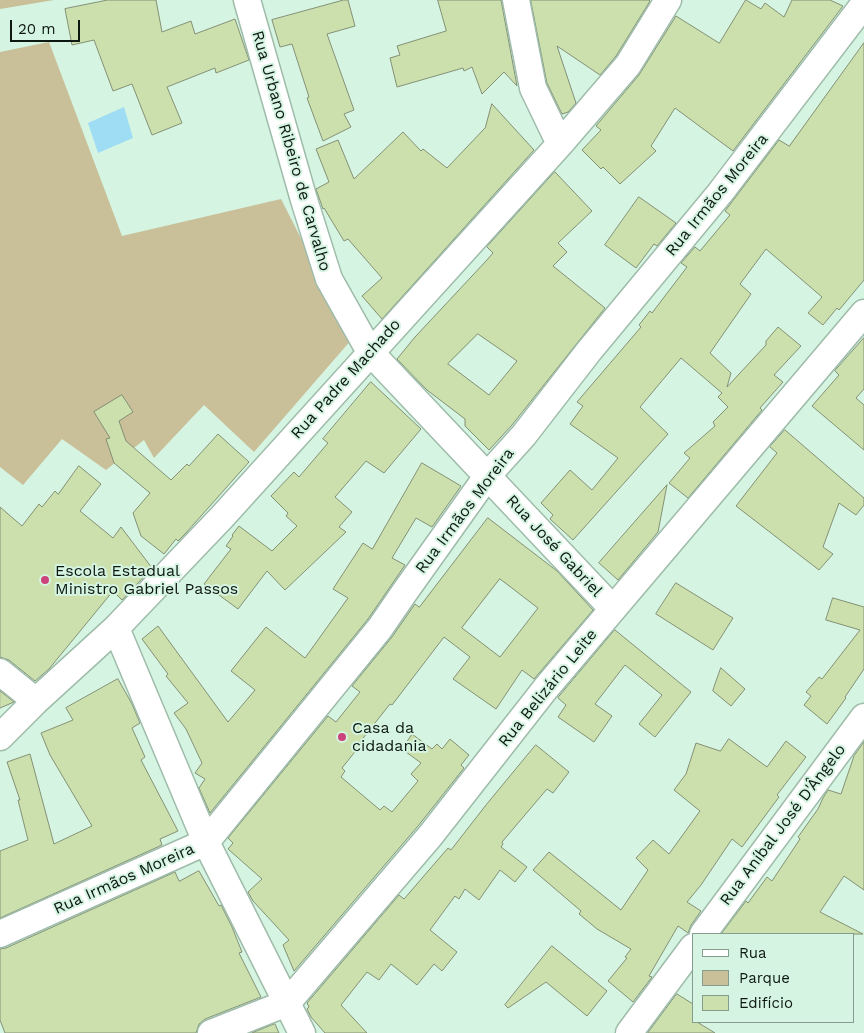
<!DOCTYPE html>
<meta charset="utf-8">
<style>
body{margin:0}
#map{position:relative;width:864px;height:1033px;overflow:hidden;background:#d5f4e1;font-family:"Work Sans",sans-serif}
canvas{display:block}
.legend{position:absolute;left:692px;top:933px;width:162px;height:90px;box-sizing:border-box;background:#d5f4e1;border:1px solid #859c8e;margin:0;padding:6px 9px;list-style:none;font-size:15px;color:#0d1811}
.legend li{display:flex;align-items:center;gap:10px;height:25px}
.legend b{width:25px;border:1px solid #859c8e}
.scale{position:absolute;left:10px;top:20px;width:70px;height:22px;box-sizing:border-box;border:2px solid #0d1811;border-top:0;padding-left:6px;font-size:15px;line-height:18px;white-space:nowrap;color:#0d1811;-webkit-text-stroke:4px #d5f4e1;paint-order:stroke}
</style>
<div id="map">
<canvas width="864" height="1033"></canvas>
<ul class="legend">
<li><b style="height:6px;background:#fff"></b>Rua</li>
<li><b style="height:14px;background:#c9bf99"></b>Parque</li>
<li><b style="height:14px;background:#cbe0ad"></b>Edifício</li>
</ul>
<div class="scale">20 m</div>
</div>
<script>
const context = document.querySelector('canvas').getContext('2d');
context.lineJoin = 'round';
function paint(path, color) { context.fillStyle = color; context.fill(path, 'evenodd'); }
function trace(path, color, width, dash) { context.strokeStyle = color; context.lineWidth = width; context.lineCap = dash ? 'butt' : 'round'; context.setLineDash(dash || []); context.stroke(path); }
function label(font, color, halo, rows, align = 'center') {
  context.font = font + ' "Work Sans",sans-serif'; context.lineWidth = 4; context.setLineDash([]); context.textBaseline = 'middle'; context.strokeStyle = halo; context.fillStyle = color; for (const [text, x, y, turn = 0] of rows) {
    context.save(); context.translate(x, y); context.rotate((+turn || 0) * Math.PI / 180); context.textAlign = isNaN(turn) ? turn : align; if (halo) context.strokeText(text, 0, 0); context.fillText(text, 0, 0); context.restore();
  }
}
paint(new Path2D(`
 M0,0H54L0,9Z
 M49,42L122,236L281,199L352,339L254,452L204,405L154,458L144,440L106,470L62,439L23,485L0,467V52Z`), '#c9bf99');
paint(new Path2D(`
 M124,107L133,138L98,153L88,123Z`), '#9eddf4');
const building = new Path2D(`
 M108,0H156L162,32L191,21L195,34L235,19L249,60L216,73L215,68L167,87L182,123L152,135L132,84L113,91L94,40L72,45L65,9Z
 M344,0H348L355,26L327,34L354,110L344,114L351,127L323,141L307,98L309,97L292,44L280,47L272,20Z
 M438,0H501L517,86L504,72L482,94L472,67L464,71L463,68L397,87L390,58L400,55L397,46L446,31Z
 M531,0H649L650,1L616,56L600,75L557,46L576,103L568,112L562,114L547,83Z
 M746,0L761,9L765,3L784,17L792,0H830L843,6L733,151L675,108L651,146L656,151L620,184L603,167L601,169L582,150L601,130L596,126L639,75L676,16L719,43Z
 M864,43V280L839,310L837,308L823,325L808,313L822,297L766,249L740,284L751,294L710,353L731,373L727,387L766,345V341L778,327L801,346L774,375L783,382L760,408L762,410L688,498L669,483L690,458L684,453L715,426L713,422L728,407L718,397L722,393L681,358L640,407L668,434L573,540L550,519L553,515L541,503L570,470L592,490L618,458L570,424L583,406L577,402L641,327L639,325L650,311L652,313L687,267L681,263L695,247L700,251L730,215L725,211L779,140L789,146Z
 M492,104L534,150L382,319L362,296L382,278L348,239L344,241L324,208L323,209L316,189L329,182L316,149L338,140L354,179L403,132L421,151L423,149L447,168L485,128Z
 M555,172L592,211L558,243L567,252L553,266L605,308L512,425L489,450L465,426V419L427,390L397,359L415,337L486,261L493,253L487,247ZM478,334L517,361L489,395L448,364Z
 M639,197L676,223L657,246L654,244L636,268L605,245Z
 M864,338V389L856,398L864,405V450L812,406L839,375L835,371Z
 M371,382L421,429L384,473L366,461L335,497L352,512L339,527L346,532L285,590L267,571L238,609L204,584L231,549L226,546L233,536L232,535L239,526L272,551L297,526L286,516L288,513L271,496L294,472L299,477L328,443L323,439Z
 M122,395L133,412L119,421L126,441L171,480L187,464L189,466L218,434L249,462L185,534L178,541L176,539L164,554L141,536L133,513L150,493L114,463L106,439L110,438L94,412Z
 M785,430L864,498V505L856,515L839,503L823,547L833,554L819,570L736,506L777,453L770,447Z
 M422,463L461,486L432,527L416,518L392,558L405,565L368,619L210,813L199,788L205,779L195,773L202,763L186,729L174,713L188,703L166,676L168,674L142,639L158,626L228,722L255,690L231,671L266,627L305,658L348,598L333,589L363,543L372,549Z
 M79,466L101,484L80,511L113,538L121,527L152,568L122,600L113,591L49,669L35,681L9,660L0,657V507L22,526L39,504L42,507L55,491L58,494Z
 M667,485L658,532L618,580L599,563Z
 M488,518L557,571L593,610L534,679L522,670L496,709L453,679L470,657L444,637L392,705L390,704L360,742L362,743L342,768L345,771L341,777L380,810L384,806L392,812L418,781L411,774L421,763L402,749L412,734L432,749L437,744L442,749L450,739L469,755L461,765L464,768L418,826L294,971L283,945L289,940L253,901L248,892L262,879L228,849L233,843L228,838L328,716L336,722L360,692L352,686L392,637L415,604L419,607ZM500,579L538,608L500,657L462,628Z
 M676,583L733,618L713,650L656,614Z
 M833,598L864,607V669L845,697L846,698L827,724L804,705L811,696L806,692L819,677L822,679L860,630L826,620Z
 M615,630L691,692L655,737L639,724L662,695L625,665L595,704L612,716L594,742L558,717L566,705L558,698Z
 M721,668L745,689L731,706L713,691Z
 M118,679L132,704L140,723L132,728L145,757L141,760L178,831L160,839L162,845L0,918V851L28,840L18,800H20L7,762L30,754L54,844L92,826L50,755L41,733L73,720L66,708Z
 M0,691L14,702L0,708Z
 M729,739L767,767L786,741L806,757L777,795L779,797L742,847L732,839L701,885L687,902L701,911L691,925L688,933L678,926L649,976L652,977L633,1002L608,981L627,958L625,957L631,949L597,929L579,914L581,911L533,870L549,852L621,910L648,870L636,858L653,840L669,854L700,811L674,790L686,774L696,743L720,751Z
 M864,742V890L844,876L820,912L863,934H721L746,901L748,903L767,877L772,881L800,839L798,837L818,809L823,798L828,790L841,794L854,756Z
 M536,745L569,772L553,793L547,789L502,842L503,844L501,847L527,867L515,882L500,870L479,900L465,889L459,899L455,896L430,930L457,952L442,971L434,964L417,985L391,964L379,980L367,972L341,1005L367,1033H325L311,1017L307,1009L309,1007L307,1003L399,895L404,899L448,848L451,850L486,805Z
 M199,871L219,906L221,905L232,927L242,952L239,953L261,997L205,1019L199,1024L196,1033H5L0,1020V949L6,948L175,872L179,881Z
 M552,946L607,991L587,1016L546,982L508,1008L505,1005Z
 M677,994L693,1004V1022H697L715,1033H648Z
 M275,1024L279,1033H252Z`);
paint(building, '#cbe0ad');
trace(building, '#849075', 1);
const minor = new Path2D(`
 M247,0L304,200L329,279L370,352L613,609
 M516,0L533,88L560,144
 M116,628L206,842L302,1033
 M0,672L36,701
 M0,737L36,701L116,628L222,517L560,144L628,65L668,0
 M0,934L206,842L380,628L404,593L488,475L524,435L589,351L720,193L864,4
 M703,934L864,717
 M211,1033L287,1003L430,836L546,688L864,313
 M629,1033L693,947`);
trace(minor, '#9ebca9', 29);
trace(minor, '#fff', 26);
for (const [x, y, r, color] of [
 [45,580,5,"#cc427b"],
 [342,737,5,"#cc427b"]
]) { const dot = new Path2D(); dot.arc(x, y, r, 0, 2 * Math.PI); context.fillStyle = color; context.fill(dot); trace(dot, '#d5f4e1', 2); }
label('16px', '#0d1811', '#d5f4e1', [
 ["Rua Urbano Ribeiro de Carvalho",291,151,74],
 ["Rua Irmãos Moreira",717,195,-51],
 ["Rua Padre Machado",346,379,-48],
 ["Rua Irmãos Moreira",465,511,-53],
 ["Rua José Gabriel",554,546,47],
 ["Rua Belizário Leite",548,688,-51],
 ["Rua Aníbal José D'Ângelo",783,825,-53],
 ["Rua Irmãos Moreira",124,879,-24]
]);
label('16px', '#0d1811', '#d5f4e1', [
 ["Escola Estadual",55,571],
 ["Ministro Gabriel Passos",55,589],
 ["Casa da",352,728],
 ["cidadania",352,746]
], 'left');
</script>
